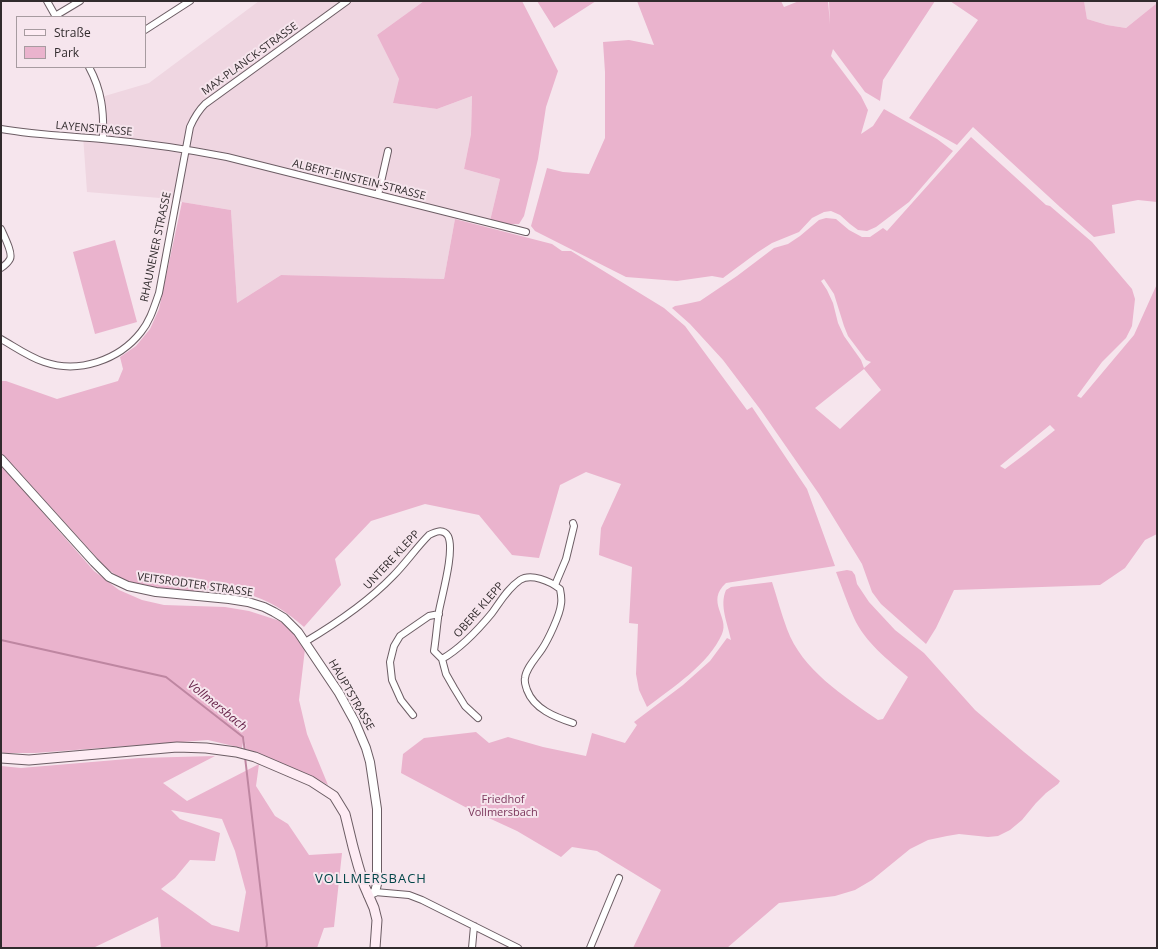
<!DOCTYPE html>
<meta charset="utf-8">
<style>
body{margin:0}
#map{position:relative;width:1158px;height:949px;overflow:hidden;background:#f6e5ed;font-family:"Open Sans",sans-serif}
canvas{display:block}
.frame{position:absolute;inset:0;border:2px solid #312b2d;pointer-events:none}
.legend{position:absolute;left:16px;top:16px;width:130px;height:52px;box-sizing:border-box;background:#f6e5ed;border:1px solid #a79ba0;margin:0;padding:5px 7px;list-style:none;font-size:12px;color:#312b2d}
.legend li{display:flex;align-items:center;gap:8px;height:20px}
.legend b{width:20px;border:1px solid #a79ba0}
</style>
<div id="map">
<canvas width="1158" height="949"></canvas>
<div class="frame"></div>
<ul class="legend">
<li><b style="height:5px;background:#feecf4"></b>Straße</li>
<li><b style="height:11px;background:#eab3cd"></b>Park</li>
</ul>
</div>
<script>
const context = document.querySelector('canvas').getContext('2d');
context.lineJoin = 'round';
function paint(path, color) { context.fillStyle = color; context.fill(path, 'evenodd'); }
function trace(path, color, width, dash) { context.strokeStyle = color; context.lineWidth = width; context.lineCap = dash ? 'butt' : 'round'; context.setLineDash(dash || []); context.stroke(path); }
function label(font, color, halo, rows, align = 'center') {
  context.font = font + ' "Open Sans",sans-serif'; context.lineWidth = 4; context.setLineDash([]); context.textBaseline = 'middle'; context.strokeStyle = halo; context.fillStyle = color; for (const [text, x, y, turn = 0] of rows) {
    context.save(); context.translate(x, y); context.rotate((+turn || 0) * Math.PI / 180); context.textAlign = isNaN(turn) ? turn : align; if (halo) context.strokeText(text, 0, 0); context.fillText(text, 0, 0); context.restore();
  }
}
paint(new Path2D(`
 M259,1H424L377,35L399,79L393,103L437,109L472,96L471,134L464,169L500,179L490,221L455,219L444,279L281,275L237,303L231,210L182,202L172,199L87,192L83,135H94L99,131L98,98L149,83Z
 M1084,1H1157V3L1126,28L1107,25L1087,19Z`), '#efd6e1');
paint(new Path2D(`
 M424,1H522L558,71L546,107L538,159L524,216L519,224H509L490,221L500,179L464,169L471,134L472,96L437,109L393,103L399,79L377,35Z
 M537,1H596L554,28Z
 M637,1H781L784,7L799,1H828L830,24L829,1H935L883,80L880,101L865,92L833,49L831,56L861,96L868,110L861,134L873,126L884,109L937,139L953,151L909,202L876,227L867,231L858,230L850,224L840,215L831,211L824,212L812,218L799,232L772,243L758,252L723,278L712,276L677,281L626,277L535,231L531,226L547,168L563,172L589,174L605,138V72L603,42L629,40L654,45Z
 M950,1H1084L1087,19L1107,25L1126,28L1157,3V202L1138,200L1112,205L1115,233L1094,237L1060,207L973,127L957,145L909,118L978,20Z
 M971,137L1046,205L1050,206L1092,242L1132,289L1135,299L1132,326L1126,338L1102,362L1077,396L1081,398L1134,335L1157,284V534L1145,540L1125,568L1100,585L954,590L936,628L926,644L881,604L872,592L862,564L819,494L760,409L723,360L690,324L672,308L675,306L681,305L700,301L737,276L774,248L788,244L800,236L819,220L826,218L836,219L849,230L862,237H870L883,228L887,231ZM824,279L834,294L844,326L848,336L866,360L871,362L864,368L861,360L844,336L838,323L833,303L827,290L821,281ZM864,369L881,390L840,429L815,408ZM1050,425L1055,430L1025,454L1005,469L1000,466Z
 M182,202L231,210L237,303L281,275L444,279L455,219L552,244L562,251H571L664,308L685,326L747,410L752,407L807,489L835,566L726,583C705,602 730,617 722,634C709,664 672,688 647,707L639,690L636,674L638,624L629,623L632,567L599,555L601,528L621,484L586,472L560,485L539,558L512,555L479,515L425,504L371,521L335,559L341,585L304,627C287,612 268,599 246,594C205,587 159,598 121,579C116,576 111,571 106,568L11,463L1,464V381H6L57,399L118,381L123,369L120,357L136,346L150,329L159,309Z
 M115,240L137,322L95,334L73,252Z
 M1,465L94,571L119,590L142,600L164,605L225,607L249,611L280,621L293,633L305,649L299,700L307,734L328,785L309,775L246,749L244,737L242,748L208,740L35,753H4L1,752Z
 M847,570L852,571L855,575L857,584L869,602L895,630L924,653L975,710L1024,752L1060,781L1058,784L1046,793L1036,803L1022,820L1010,830L998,836L988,837L959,834L947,836L928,840L910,849L872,880L855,890L835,896L779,903L727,948H633L661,890L597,851L572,847L561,857L517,831L467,808L401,773L403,754L424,738L476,732L489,743L508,737L543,747L586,756L592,733L625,743L637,725L634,722L683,685L710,661L727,638L731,640C728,624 719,606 726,590L731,587L772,582C777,597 781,613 787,629C802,670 844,696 878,720L883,719L908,677C888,660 865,642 854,618C847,603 842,587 836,572Z
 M215,756L163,783L187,801L259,764L256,786L275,816L288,824L309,855L342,853L334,927L324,928L317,948H161L158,917L93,948H1V766L21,768L139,758ZM171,810L222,819L235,851L246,892L239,932L212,925L161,889L175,878L190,860L215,861L220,833L180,819Z`), '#eab3cd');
trace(new Path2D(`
 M1,640L166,677L243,737L245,752
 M245,757L267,945L266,948`), '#be86a1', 2);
const minor = new Path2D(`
 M47,1L56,17
 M55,16L80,1
 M145,30L190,1
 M89,67C102,91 104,112 103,139
 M1,129C35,135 68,136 102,139C144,143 186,149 227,157L526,232
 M378,195L388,151
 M1,229C4,236 13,253 10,259C8,263 4,266 1,268
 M1,339C15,347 29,357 44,362C79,374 119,360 141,332C150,321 154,307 159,293L190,127C194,118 198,111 205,104L347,1
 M555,585L566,559L574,526L573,523
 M305,642C337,623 367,603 393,576C406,563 416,548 429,535C435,532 443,528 448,536C455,550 442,595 439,611C437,624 436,638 434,651L442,659L446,674L454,688L465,706L478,718
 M442,659C461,648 478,630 492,613C500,602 508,588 520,580C531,573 550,581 560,589C561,594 562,599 561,604C560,615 548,640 542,649C536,658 526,668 525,678C524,683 526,686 527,690C534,709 555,717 573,723
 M413,715L401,700L392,680L390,662L394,646L400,636L429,616L439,614
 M375,892L409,895L422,900L518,948
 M472,948L474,926
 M590,948L619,878`);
const tertiary = new Path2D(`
 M1,459L94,562L109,577L128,586L156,592L229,599L248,602L264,607L274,612L284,618L298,632L339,693L355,722L366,748L370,762L377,809V884L375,892L368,895`);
const secondary = new Path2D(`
 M1,758L29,760L177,747L206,748L236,752L255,757L311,781L334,796L345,814L353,847L358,865L364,885L374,908L377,920L375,948`);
trace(minor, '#6c5d64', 8);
trace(tertiary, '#6c5d64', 10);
trace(secondary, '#6c5d64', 11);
trace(minor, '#fff', 6);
trace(tertiary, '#fff', 8);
trace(secondary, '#feecf4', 9);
label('11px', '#312b2d', '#f6e5ed', [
 ["MAX-PLANCK-STRASSE",250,59,-36],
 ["LAYENSTRASSE",94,129,5],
 ["ALBERT-EINSTEIN-STRASSE",359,180,14],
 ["RHAUNENER STRASSE",156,247,-78],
 ["UNTERE KLEPP",392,560,-47],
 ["VEITSRODTER STRASSE",195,585,8],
 ["OBERE KLEPP",479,610,-49],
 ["HAUPTSTRASSE",351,695,60]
]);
label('11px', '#7b365b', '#f6e5ed', [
 ["Friedhof",503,800],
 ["Vollmersbach",503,813]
]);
label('italic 12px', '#68244a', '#f6e5ed', [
 ["Vollmersbach",217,706,39]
]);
context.letterSpacing = '1px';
label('13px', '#014548', '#f6e5ed', [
 ["VOLLMERSBACH",371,879]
]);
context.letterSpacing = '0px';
</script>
